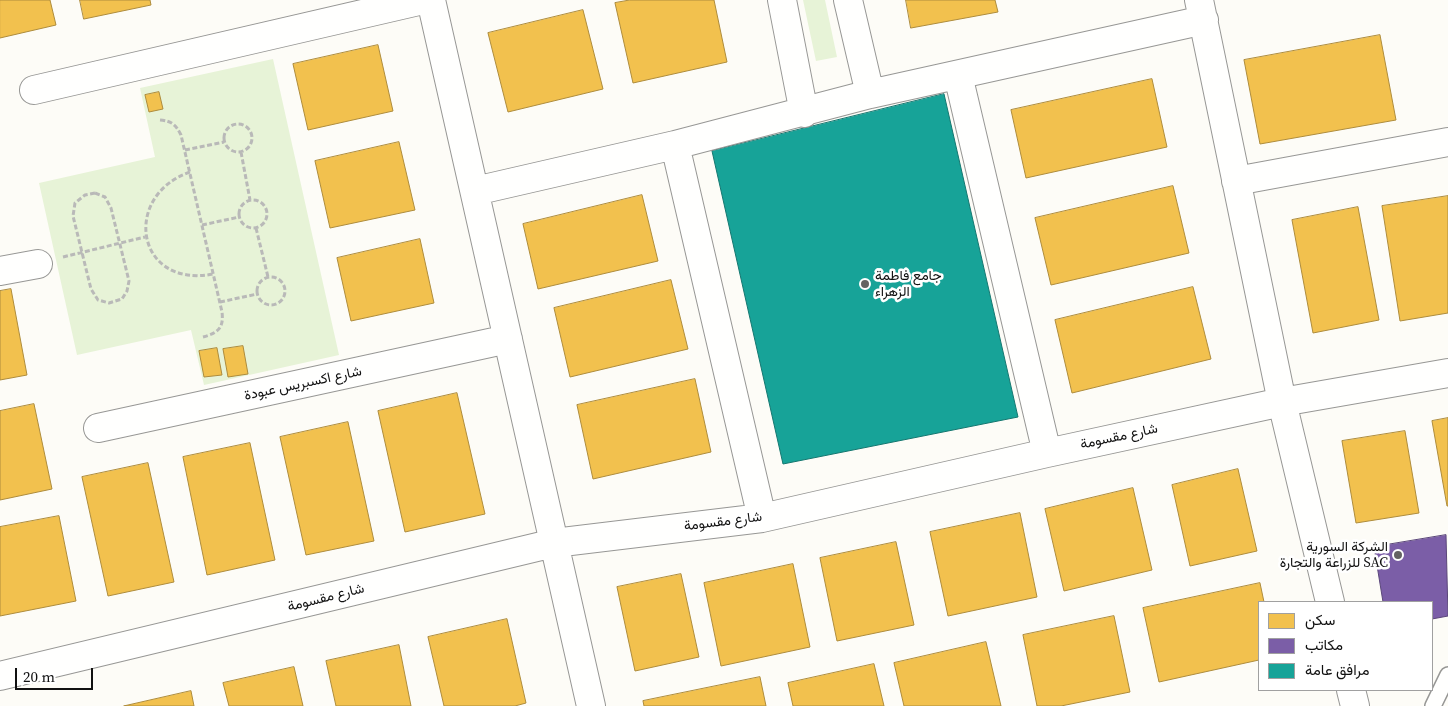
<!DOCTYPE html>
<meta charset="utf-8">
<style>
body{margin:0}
#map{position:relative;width:1448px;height:706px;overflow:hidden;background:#fdfcf7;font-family:"Source Serif 4",Vazirmatn,serif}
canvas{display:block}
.legend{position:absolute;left:1258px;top:601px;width:175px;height:90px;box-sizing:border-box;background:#fff;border:1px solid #a0a0a0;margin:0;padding:6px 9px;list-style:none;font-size:15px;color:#111}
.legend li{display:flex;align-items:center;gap:10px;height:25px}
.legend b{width:25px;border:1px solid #a0a0a0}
.scale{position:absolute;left:15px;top:668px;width:78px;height:22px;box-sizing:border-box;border:2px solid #111;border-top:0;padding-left:6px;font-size:15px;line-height:18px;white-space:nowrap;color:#111;-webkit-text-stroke:4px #fff;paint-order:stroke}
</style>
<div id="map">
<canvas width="1448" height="706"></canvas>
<ul class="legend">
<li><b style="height:14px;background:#f2c14e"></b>سكن</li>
<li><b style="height:14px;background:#7b5ea7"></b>مكاتب</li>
<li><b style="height:14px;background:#17a398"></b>مرافق عامة</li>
</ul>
<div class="scale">20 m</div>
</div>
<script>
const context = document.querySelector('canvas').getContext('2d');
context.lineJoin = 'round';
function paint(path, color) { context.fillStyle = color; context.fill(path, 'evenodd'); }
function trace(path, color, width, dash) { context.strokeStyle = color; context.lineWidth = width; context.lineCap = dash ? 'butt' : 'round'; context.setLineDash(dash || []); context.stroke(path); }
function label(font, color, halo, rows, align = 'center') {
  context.font = font + ' "Source Serif 4",Vazirmatn,serif'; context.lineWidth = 5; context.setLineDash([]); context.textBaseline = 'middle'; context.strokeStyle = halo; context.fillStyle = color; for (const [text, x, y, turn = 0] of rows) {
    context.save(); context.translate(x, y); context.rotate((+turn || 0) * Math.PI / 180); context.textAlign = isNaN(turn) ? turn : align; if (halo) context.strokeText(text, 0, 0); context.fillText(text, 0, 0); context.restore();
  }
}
paint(new Path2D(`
 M803,0H825L837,57L816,61Z
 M273,59L339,355L204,385L191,330L77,355L39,183L155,157L140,88Z`), '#e7f3d7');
const homes = new Path2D(`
 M0,0H50L56,25L0,38Z
 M80,0H150L151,5L84,19Z
 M630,0H714L727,62L633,83L615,3Z
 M906,0H995L998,12L911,28Z
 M583,10L603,89L508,112L488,33Z
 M1380,35L1396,120L1260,144L1244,60Z
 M378,45L393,111L308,130L293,64Z
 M1152,79L1167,147L1026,178L1011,110Z
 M159,92L163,109L149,112L145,95Z
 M399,142L415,210L330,228L315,161Z
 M1173,186L1189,253L1051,285L1035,218Z
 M642,195L658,261L538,289L523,224Z
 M1448,196V313L1400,321L1382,206Z
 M1358,207L1379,320L1313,333L1292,220Z
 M420,239L434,303L351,321L337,258Z
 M671,280L688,349L570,377L554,308Z
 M1193,287L1211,359L1072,393L1055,320Z
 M11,289L27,375L0,380V291Z
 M243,346L248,374L228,377L223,349Z
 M217,348L222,375L204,377L199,351Z
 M695,379L711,452L593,479L577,405Z
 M457,393L485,514L405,532L378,411Z
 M34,404L52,489L0,500V411Z
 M1448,418V506H1447L1432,421Z
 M348,422L374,541L306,555L280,437Z
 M1405,431L1419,513L1356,523L1342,441Z
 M250,443L275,560L207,575L183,457Z
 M148,463L174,582L108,596L82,477Z
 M1238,469L1257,551L1190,566L1172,485Z
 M1133,488L1152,570L1064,591L1045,509Z
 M1020,513L1037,597L948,616L930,532Z
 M59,516L76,601L0,616V527Z
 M896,542L914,625L837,641L820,558Z
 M793,564L810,647L721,666L704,583Z
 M681,574L699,657L635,671L617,587Z
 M1260,583L1264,602H1259V660L1159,682L1143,608Z
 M1114,616L1130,692L1061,706H1037L1023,635Z
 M507,619L526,703L515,706H444L428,637Z
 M986,642L1001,706H904L894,663Z
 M399,645L411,706H336L326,661Z
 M874,664L884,706H793L788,683Z
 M294,667L303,706H229L223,683Z
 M760,677L766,706H644L643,701Z
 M191,691L194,706H124Z`);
paint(homes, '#f2c14e');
trace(homes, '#ae8c3c', 1);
const offices = new Path2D(`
 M1446,535L1448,616L1432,619V602H1383L1374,547Z`);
paint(offices, '#7b5ea7');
trace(offices, '#5b477a', 1);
const public = new Path2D(`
 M944,94L1018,417L783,464L712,151Z`);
paint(public, '#17a398');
trace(public, '#157770', 1);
const lane = new Path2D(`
 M1433,706L1448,675`);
const street = new Path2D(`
 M431,0L591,706
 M782,0L804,113
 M848,0L870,94
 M1199,0L1282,402L1330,602
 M958,75L1047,453
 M34,90L423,0
 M675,145L762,518
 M1236,181L1448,142
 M475,191L675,145L870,94L1204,20
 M0,271L38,264
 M98,428L508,339
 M0,676L554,543L762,518L1047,453L1282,402L1448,373
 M1351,690L1355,706`);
trace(lane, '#979795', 18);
trace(street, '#979795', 30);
trace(new Path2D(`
 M160,120C172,121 176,125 181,135L222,312C224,328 218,333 203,337
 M224 138a14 14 0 1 1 28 0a14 14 0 1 1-28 0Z
 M185,150L224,142
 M241,152L250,200
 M190,172C121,196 136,289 213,274
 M95,193L105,197L111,208L129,281L127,291L122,299L109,303L98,300L91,289L73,216L75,203L85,195Z
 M239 214a14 14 0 1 1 28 0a14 14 0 1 1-28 0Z
 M202,225L239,217
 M256,228L268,277
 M63,257L145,237
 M257 291a14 14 0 1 1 28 0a14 14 0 1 1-28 0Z
 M220,302L257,294`), '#b9b9b8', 3, [5, 2.5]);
trace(lane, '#fffffe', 15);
trace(street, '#fffffe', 28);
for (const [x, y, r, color] of [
 [865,284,5,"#646362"],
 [1398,555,5,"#646362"]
]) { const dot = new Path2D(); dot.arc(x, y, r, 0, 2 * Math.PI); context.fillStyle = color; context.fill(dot); trace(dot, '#fff', 2); }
label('14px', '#111', '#fff', [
 ["جامع فاطمة",875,276],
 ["الزهراء",875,292],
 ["الشركة السورية",1388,547,"right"],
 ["للزراعة والتجارة SAC",1388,563,"right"]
], 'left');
label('14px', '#111', '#fff', [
 ["شارع اكسبريس عبودة",303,384,-12],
 ["شارع مقسومة",1119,437,-12],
 ["شارع مقسومة",723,522,-7],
 ["شارع مقسومة",326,598,-14]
]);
</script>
